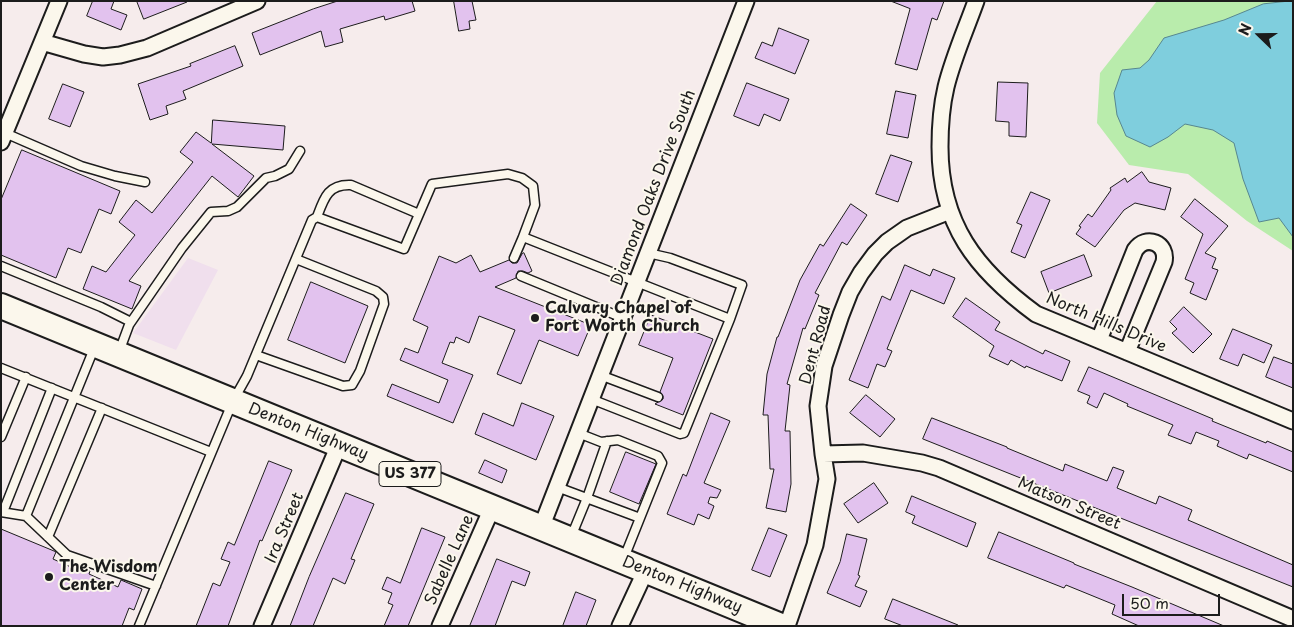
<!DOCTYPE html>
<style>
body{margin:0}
#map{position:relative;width:1294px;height:627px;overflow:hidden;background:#f6ecec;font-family:"Playpen Sans",sans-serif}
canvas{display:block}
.frame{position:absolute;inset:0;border:2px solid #1c1c1c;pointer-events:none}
.north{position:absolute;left:1234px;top:10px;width:50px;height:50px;-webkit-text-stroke:4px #fbf7ec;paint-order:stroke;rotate:292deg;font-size:14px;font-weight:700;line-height:20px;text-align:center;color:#1c1c1c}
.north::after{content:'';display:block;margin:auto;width:18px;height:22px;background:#1c1c1c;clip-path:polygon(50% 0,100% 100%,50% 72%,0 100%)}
.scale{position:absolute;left:1122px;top:594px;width:98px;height:22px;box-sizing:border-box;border:2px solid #1c1c1c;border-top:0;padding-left:6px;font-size:15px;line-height:18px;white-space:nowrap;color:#1c1c1c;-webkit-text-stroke:4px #fbf7ec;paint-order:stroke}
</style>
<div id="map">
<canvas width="1294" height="627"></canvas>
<div class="frame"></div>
<div class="north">N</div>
<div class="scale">50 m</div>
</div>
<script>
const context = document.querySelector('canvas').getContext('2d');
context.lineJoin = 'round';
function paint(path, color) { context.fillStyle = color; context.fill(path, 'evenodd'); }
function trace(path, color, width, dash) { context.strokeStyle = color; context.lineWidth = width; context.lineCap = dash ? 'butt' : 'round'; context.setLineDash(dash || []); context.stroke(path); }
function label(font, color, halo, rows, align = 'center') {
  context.font = font + ' "Playpen Sans",sans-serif'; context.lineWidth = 4; context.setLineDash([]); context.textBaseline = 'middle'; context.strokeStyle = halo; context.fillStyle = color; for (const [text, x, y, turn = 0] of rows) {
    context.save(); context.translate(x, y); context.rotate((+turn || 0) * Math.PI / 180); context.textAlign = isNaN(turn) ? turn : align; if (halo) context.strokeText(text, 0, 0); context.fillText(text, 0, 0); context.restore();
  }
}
paint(new Path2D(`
 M188,258L218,270L176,350L133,333Z`), '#f0dfed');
paint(new Path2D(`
 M1157,1H1293V251L1247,221L1188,174L1129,165L1097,123L1100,73Z`), '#b9ecac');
const water = new Path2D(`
 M1293,1V237L1279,218L1259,222L1243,179L1234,143L1213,130L1185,124L1168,137L1150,147L1126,136L1117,115L1114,93L1122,70L1140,68L1149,60L1164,38L1224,20L1263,4Z`);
paint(water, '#7fcedd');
trace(water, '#578790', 1);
const building = new Path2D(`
 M93,1H114L111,9L127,15L121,30L87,16Z
 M137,1H187V2L144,19Z
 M338,1H412L415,11L385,20L384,16L340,29L343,42L325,47L321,31L260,55L252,33L313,9Z
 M454,1H472L476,20L469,21L470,29L459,31Z
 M891,1H944L937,20L932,18L917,70L895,64L910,9Z
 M779,28L809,40L795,74L755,58L762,42L772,46Z
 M235,46L243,66L183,91L186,99L166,106L168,114L150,120L138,84L191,66L190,64Z
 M998,82L1028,83L1026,137L1009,136V122L996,121Z
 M747,83L789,99L780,121L764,114L759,126L734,116Z
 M63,84L84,92L70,127L49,119Z
 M896,91L916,95L908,138L887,134Z
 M213,120L285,126L283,150L212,144L254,176L238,197L212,176L129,281L141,286L132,309L83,289L92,266L106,272L135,235L119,222L136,200L152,213L193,162L180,152L196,132L211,143Z
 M22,150L120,191L111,214L99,209L81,253L68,248L56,278L1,255V200Z
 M891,155L912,162L898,202L876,194Z
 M1142,172L1149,182L1171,188L1165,210L1135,203L1124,210L1095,247L1076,234L1081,227L1079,226L1088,214L1092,217L1111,190L1110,188L1125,178L1127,182Z
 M1031,192L1050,200L1025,258L1011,252L1022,225L1017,223Z
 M1195,199L1228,226L1205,253L1216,258L1212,268L1218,270L1206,300L1190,293L1194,283L1185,279L1203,234L1181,217Z
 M851,204L867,215L847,245L842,242L815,293L819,295L805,329L803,328L787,384L790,385L785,431H790L791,484L786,512L766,508L774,469H770L768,415H763L767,374L777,337H778L800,280L820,244L823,246Z
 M524,253L532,271L528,273L523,271H518L516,278L495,287L591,325L578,356L539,340L521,384L497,374L515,330L479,316L469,343L456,337L454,343L450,342L442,363L473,375L453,423L387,396L392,384L439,403L448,380L400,360L405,348L418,353L428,327L413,320L439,256L456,263L471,255L480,272L509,260L512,263H517L522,254Z
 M1084,255L1092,276L1049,293L1041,272Z
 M905,265L930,276L933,269L955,278L944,304L911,290L887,349L892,351L885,367L877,364L868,388L849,380L882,296L890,300Z
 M311,282L368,306L345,363L288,340Z
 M966,298L1000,322L995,330L1043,354L1045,350L1070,361L1062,381L1026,366L1025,368L1011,360L1008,365L989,356L994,346L953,317Z
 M1184,307L1212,334L1193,353L1172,333L1177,329L1170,322Z
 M651,315L713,339L683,415L655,404L663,399V396L660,392L673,358L639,345Z
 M1233,329L1272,345L1264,363L1243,354L1238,366L1220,359Z
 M1274,357L1293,364V388L1266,377Z
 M1089,367L1213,419L1212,421L1266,443L1267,441L1293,452V472L1249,454L1247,459L1217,446L1219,441L1196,432L1191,444L1168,435L1173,425L1127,406L1128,404L1104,393L1097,408L1087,403L1090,396L1078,391Z
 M866,395L895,419L880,437L850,413Z
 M522,403L554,416L536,460L475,434L483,413L513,426Z
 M711,413L730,421L704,483L721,490L717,498L710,497L708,503L714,506L709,519L698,514L694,525L667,514L683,474L686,476Z
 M932,418L1007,447V448L1063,471L1065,464L1107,481L1113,467L1124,471L1117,488L1156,504L1159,496L1192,510L1188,520L1293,565V587L923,439Z
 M626,452L656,464L639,504L610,492Z
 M485,460L507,470L502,483L479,473Z
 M269,461L292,470L262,541L260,540L228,626H196L213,583L220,586L230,562L221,559L228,542L234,545Z
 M874,483L888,503L858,523L844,504Z
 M346,493L374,504L351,559L355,560L345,584L333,578L313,626H290L309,577Z
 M912,496L976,523L967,547L912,523L915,516L906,512Z
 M422,528L445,537L408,626H384L393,605L388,603L392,593L382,589L387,577L400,583Z
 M769,528L787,535L770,577L752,570Z
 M1,529L54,551L56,552L53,559L73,568L74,564L90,571L89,574L118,587L121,580L142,589L134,610L129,608L122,626H1Z
 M999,532L1074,563V564L1132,587L1224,626H1139L1112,614L1115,605L1066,585L1064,588L988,558Z
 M847,534L867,539L858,575L860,576L855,586L867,591L860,607L827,593L840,562Z
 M497,559L530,572L525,586L512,581L495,626H470Z
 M576,592L596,600L586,626H563Z
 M893,599L958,625V626H903L885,619Z`);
paint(building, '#e2c2ee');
trace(building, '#1c1c1c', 1);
const lane = new Path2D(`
 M5,133L81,166L115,176L145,182
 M317,217C324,198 328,184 351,185L419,214
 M514,258L523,237
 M1,266L101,307L131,322
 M521,276L623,318
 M119,352L129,325L182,248L211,212L228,211L237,207L266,178L275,176L289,169L300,151
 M256,355L343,386L352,385L360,371L384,304L383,297L376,291L296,259
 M1,368L211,452
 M600,375L658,397
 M591,399L680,434L684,433L730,319
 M578,433L601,442L618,440L658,456L662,463L624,558
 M1,437L26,377
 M557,487L640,518
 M1,512L26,516L67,555L156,586
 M3,512L52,388
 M26,516L95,346
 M48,537L102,408
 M571,537L587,498L607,441
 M139,626L233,401L247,376L312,220L317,217L404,249L432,184L508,174L522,178L533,186L535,205L523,237L730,319L742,285L670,258L648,253`);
const street = new Path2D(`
 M976,1C966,29 953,58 946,87C941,108 940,127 940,147C940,224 976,270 1036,314L1293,421
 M42,42L84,54L103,57L120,55L147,48L257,1
 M1,142L59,1
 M1099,340L1135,250C1146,234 1168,243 1164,262L1127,352
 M823,454L863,453L922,463L939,468L1293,619
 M541,528L746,1
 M262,626L339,445
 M440,626L492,508
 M620,626L646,570
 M787,626L815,545L827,479L823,454L818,406L824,366L841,315L850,292L861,273L875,254L887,242L907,228L950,211`);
const primary = new Path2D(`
 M1,306L781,626`);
trace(lane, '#1c1c1c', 11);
trace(street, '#1c1c1c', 19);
trace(primary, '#1c1c1c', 28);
trace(lane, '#fbf7ec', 8);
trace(street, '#fbf7ec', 15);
trace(primary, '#fbf7ec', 24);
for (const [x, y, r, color] of [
 [535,318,5,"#1c1c1c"],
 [49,577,5,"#1c1c1c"]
]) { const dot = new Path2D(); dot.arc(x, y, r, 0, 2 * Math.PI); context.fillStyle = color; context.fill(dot); trace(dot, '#fbf7ec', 2); }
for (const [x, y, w] of [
 [410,474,62]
]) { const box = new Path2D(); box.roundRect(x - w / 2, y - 12.5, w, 25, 4); context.fillStyle = '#fbf7ec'; context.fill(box); trace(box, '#1c1c1c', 1); }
label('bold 15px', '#1c1c1c', null, [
 ["US 377",410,474]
]);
label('16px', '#1c1c1c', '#fbf7ec', [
 ["Diamond Oaks Drive South",654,188,-69],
 ["North Hills Drive",1106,323,23],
 ["Dent Road",816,345,-75],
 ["Denton Highway",308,432,22],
 ["Matson Street",1069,504,23],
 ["Ira Street",285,528,-67],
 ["Sabelle Lane",450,560,-66],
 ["Denton Highway",682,585,22]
]);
label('bold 16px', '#1c1c1c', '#fbf7ec', [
 ["Calvary Chapel of",545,309],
 ["Fort Worth Church",545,327],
 ["The Wisdom",59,568],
 ["Center",59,586]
], 'left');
</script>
